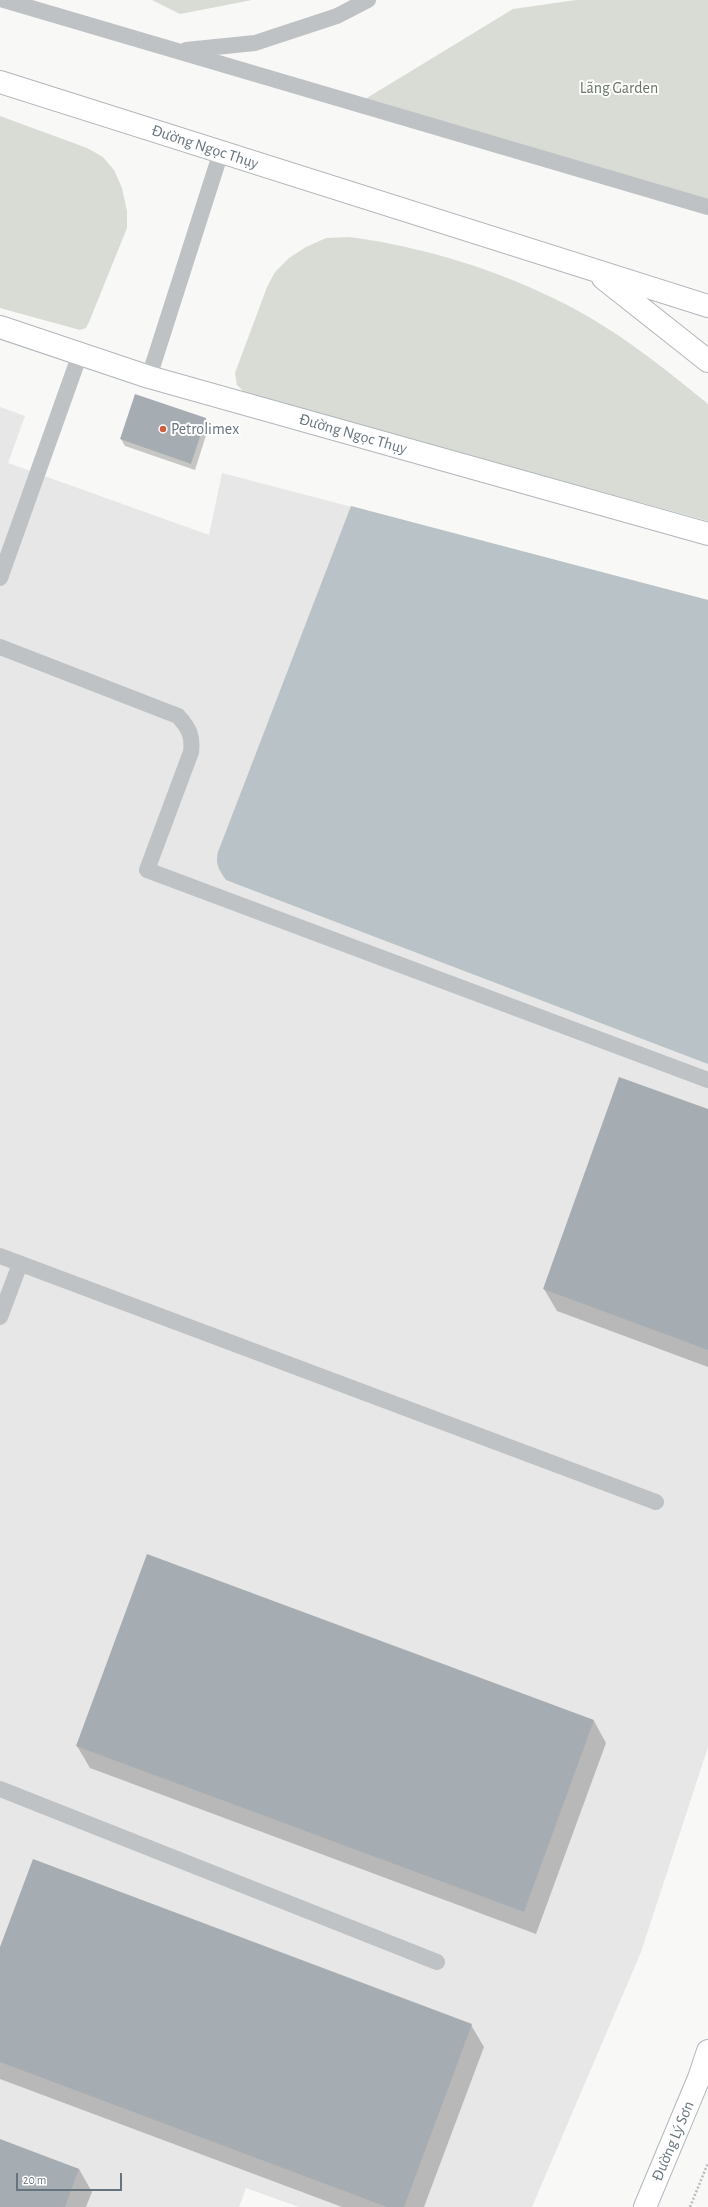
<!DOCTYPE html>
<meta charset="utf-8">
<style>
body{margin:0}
#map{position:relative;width:708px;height:2207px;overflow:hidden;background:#f8f8f6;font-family:"Alegreya Sans",sans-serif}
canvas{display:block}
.scale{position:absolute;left:16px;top:2173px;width:106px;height:18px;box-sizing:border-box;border:2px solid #66747d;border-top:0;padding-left:5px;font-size:12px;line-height:14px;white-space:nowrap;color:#66747d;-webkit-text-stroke:3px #fff;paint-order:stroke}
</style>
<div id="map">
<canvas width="708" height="2207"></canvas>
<div class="scale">20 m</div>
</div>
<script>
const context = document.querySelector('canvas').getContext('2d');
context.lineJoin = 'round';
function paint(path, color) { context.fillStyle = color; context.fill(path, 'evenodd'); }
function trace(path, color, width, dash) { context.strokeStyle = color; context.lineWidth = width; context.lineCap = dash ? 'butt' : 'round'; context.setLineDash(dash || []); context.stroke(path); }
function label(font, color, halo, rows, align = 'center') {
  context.font = font + ' "Alegreya Sans",sans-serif'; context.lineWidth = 4; context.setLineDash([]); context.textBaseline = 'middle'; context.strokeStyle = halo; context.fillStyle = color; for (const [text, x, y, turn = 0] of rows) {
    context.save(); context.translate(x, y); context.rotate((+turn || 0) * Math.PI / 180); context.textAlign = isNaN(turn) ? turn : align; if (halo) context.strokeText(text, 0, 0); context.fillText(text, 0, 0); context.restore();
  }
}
paint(new Path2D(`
 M0,407L25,416L8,463L209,535L222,473L708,600V1747L641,1952L532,2207H299L246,2188L239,2207H0Z`), '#e6e7e6');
paint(new Path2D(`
 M152,0H252L180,14Z
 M576,0H708V207L357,104L513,9Z
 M0,116L87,148L103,157L114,170L122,188L127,211V228L89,322L86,328L80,330L0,308Z
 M349,237C425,247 499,270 567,305C618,331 664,368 708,404V521L246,394L237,385L235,373L267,287L275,272L289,258L306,247L326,238Z`), '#d8dcd5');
paint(new Path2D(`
 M351,506L708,600V1064L226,880C219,870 215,864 218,852Z`), '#b9c2c6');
paint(new Path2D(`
 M136,395L206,419L209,426L195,470L125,446L121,439Z
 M708,1111V1367L557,1311L544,1289Z
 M594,1721L606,1743L536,1934L90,1768L77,1746Z
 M0,1950L471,2025L484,2047L424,2207H342L0,2079Z
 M0,2140L79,2169L92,2192L86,2207H0Z`), '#0003');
paint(new Path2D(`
 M135,394L206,418L191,464L120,439Z
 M619,1077L708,1109V1350L543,1289Z
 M147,1554L594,1720L524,1912L76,1746Z
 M33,1859L472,2024L404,2207H387L0,2062V1947Z
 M0,2139L79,2169L65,2207H0Z`), '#a6adb2');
const secondary = new Path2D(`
 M0,327L149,377L708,534
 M645,2207L699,2078L708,2051`);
const primary = new Path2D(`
 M0,82L708,306
 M603,278L708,361`);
trace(secondary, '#b0b6ba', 24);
trace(primary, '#b2b6b9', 24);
trace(new Path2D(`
 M690,2207L708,2163`), '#b8bbbe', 2.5, [2, 2]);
trace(new Path2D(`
 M4,0L708,207
 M186,50L255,43L337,16L368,0
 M149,377L221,152
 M0,578L80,354
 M0,647L178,716C189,728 193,736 191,752L147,870L708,1080
 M0,1256L656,1502
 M0,1317L20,1264
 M0,1789L437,1962`), '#bec2c5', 16);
trace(secondary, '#fff', 22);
trace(primary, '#fff', 22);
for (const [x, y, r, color] of [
 [163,429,4,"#cd5f41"]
]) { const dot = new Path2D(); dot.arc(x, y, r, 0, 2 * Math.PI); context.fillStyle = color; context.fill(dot); trace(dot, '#fff', 1.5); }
label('16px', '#687665', '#fff', [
 ["Lãng Garden",619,88]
]);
label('16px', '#66747d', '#fff', [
 ["Đường Ngọc Thụy",205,147,18],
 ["Đường Ngọc Thụy",353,434,16],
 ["Đường Lý Sơn",673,2141,-67]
]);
label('16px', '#66747d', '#fff', [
 ["Petrolimex",171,429]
], 'left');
</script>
